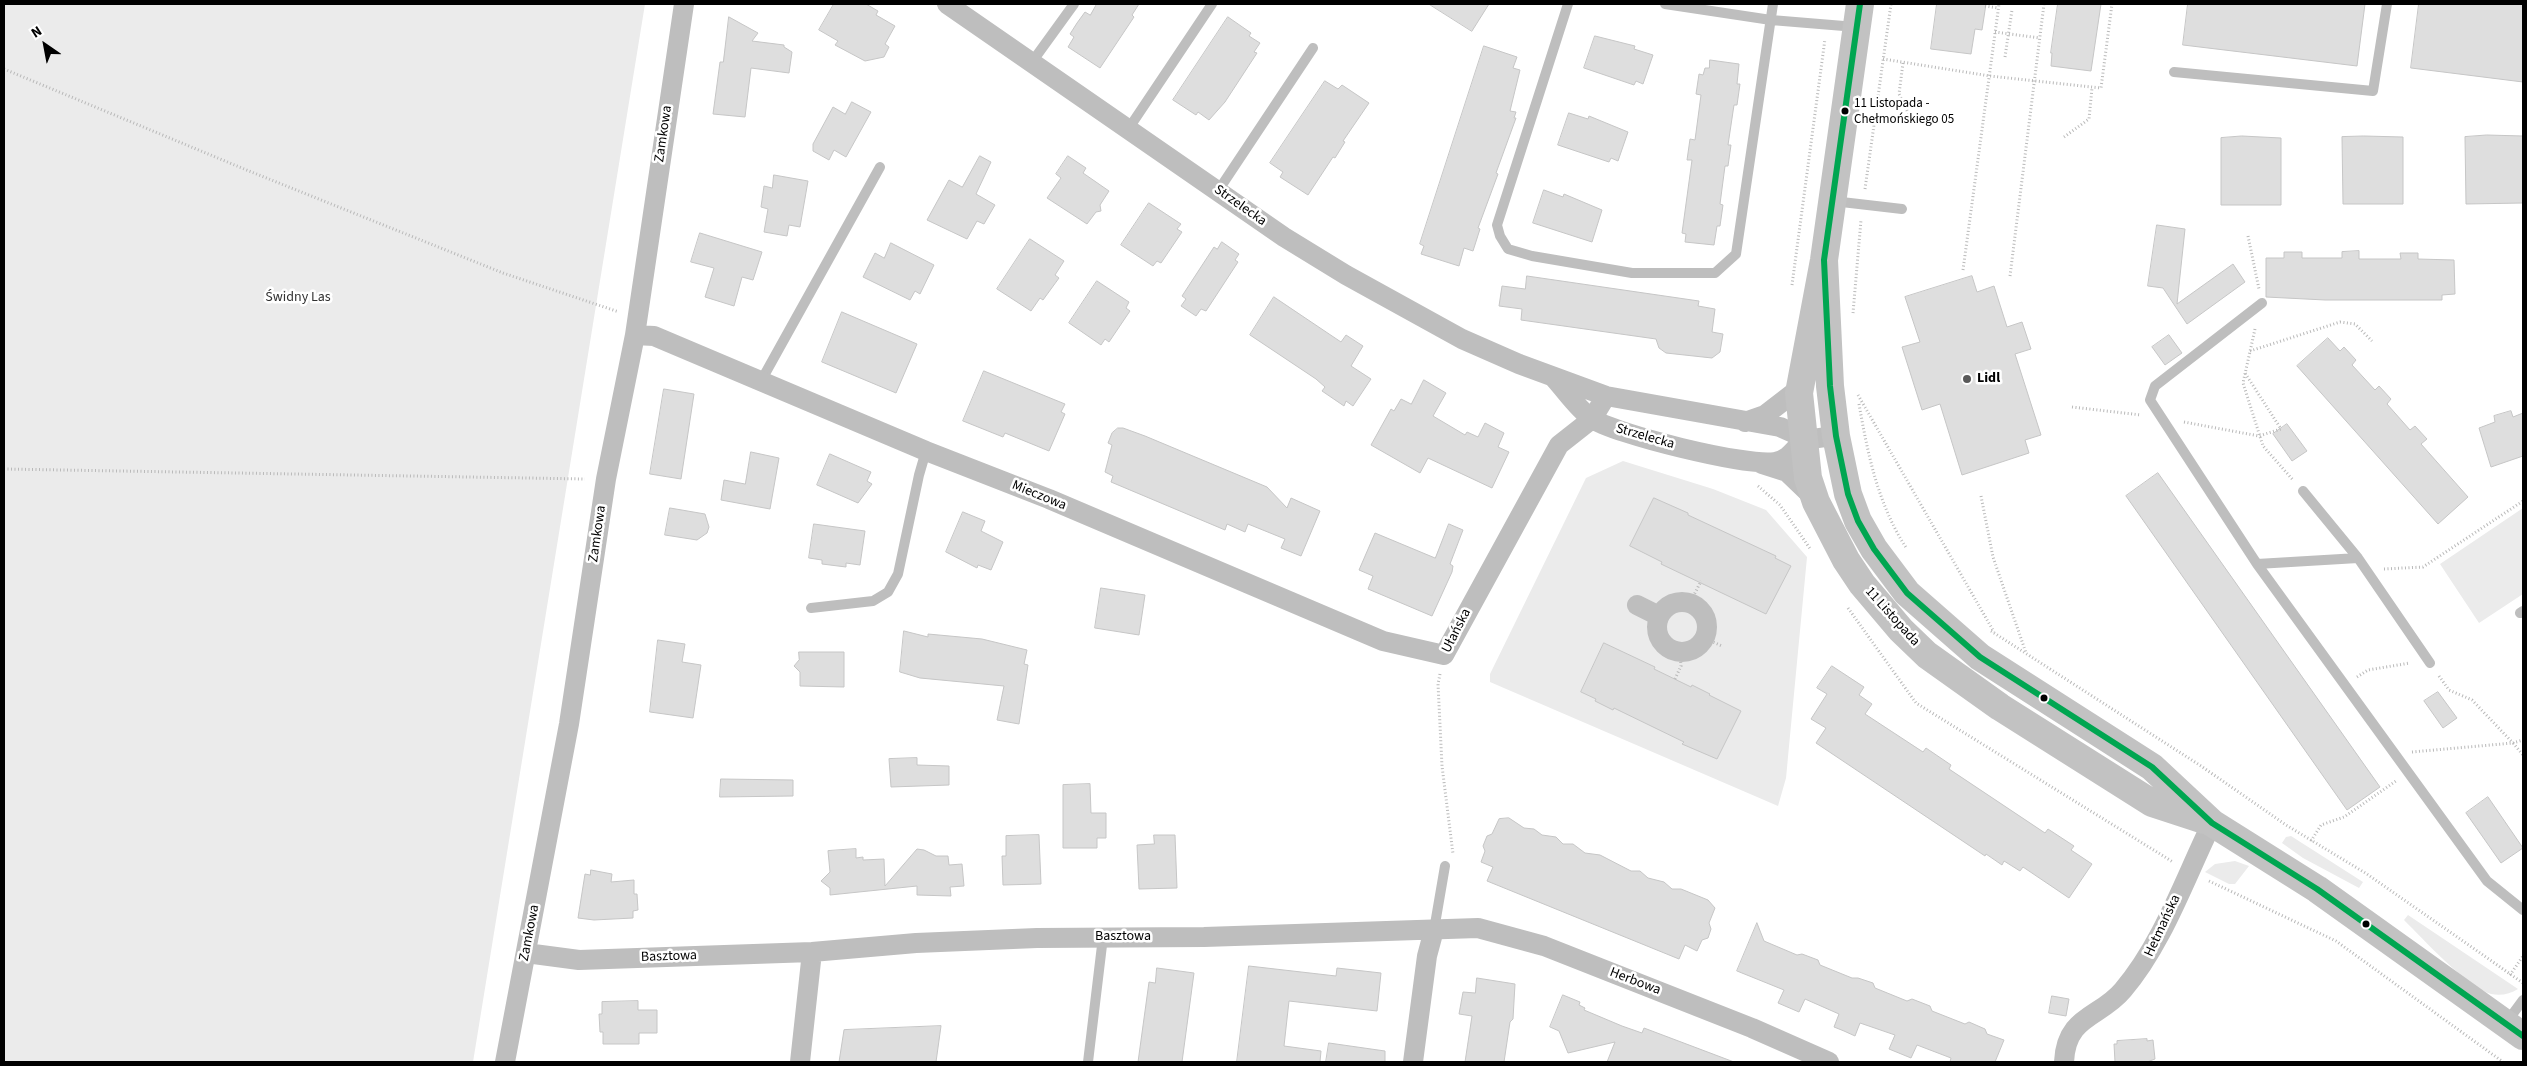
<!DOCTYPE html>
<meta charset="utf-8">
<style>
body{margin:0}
#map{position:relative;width:2527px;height:1066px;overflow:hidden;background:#fff;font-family:"Source Sans 3",sans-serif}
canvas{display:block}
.frame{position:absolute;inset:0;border:5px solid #000;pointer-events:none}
.north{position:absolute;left:20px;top:20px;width:50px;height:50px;-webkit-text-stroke:4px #fff;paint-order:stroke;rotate:327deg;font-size:14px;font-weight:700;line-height:20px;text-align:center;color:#000}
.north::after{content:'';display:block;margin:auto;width:18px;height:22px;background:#000;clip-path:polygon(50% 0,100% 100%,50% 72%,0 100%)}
</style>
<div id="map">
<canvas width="2527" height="1066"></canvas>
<div class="frame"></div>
<div class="north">N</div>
</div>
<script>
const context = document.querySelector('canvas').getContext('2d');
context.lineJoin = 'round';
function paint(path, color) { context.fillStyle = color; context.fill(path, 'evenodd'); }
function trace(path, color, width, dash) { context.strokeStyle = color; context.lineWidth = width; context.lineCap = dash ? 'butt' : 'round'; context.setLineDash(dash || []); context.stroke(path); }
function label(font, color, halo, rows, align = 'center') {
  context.font = font + ' "Source Sans 3",sans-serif'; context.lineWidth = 5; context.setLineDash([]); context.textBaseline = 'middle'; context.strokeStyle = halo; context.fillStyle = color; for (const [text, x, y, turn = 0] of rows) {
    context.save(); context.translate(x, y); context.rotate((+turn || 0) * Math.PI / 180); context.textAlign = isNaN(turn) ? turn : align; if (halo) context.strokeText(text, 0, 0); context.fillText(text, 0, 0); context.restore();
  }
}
paint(new Path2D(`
 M4,4H645L473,1062H4Z
 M1623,461L1713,489L1766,510L1807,557L1786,778L1778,806L1490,682V674L1586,478Z
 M2523,508V594L2479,623L2440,564Z
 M2291,836L2363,882L2359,888L2303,858L2282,843L2286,837Z
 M2235,861L2249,866L2235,884H2229L2205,872L2215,864Z
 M2408,915L2518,989C2510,994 2501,996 2491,994C2467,987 2423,939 2404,920Z`), '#ebebeb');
const building = new Path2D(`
 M834,4H866L878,11L876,15L895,26L885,44L889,47L884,57L865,61L835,45L838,41L819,30Z
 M1097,4H1139L1132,15L1134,17L1100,68L1068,47L1074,37L1070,34L1077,23L1085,12L1090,15Z
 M1429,4H1489L1472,31Z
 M1937,4H1986L1982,30L1975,29L1971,54L1931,49Z
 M2058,4H2101L2091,71L2051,66L2052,53H2051Z
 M2188,4H2365L2357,66L2183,45Z
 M2419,4H2523V82L2411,68Z
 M729,17L758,33L752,41L784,45V47L792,52L789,73L751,68L745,117L713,114L720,62H723Z
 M1228,17L1251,33L1249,36L1260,43L1254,52L1257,53L1225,102L1209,120L1198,112L1196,115L1173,100Z
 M1595,36L1635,46L1634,49L1653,55L1643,84L1636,81L1634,85L1584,68Z
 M1484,46L1517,57L1513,68L1520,70L1510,111L1516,112L1514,118H1516L1496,173L1498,174L1478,228L1480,229L1473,251L1464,248L1459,266L1421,254L1424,246L1420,244Z
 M1710,60L1739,64L1737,84H1740L1737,105H1734L1728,145H1731L1728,166H1725L1720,204L1723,205L1720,226H1717L1714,245L1685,242L1686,234L1682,233L1692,160H1687L1690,139L1695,140L1701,95L1696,94L1699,74L1703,75L1705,68H1709Z
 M1325,81L1338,89L1342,85L1369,103L1343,141L1345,142L1335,158L1333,157L1308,195L1280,177L1283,172L1270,163Z
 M852,102L871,112L846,157L834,150L829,160L813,151V144L833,107L845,114Z
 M1569,113L1588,119L1589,116L1628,132L1618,161L1611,158L1609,162L1558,145Z
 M2487,135L2523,136V203L2466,204L2465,137Z
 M2242,136L2281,138V205H2221V138Z
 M2364,136L2403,137V204H2343L2342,137Z
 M980,156L991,162L976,194L995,205L984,224L977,221L967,239L927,220L949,180L962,187Z
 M1068,156L1086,168L1083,173L1109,191L1100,205L1101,211L1096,212L1087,224L1047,198L1061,178L1056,174Z
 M774,175L808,181L800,227L789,225L787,236L764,232L768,209L761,207L764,186L772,188Z
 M1544,190L1563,197L1564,194L1602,210L1592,242L1533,223Z
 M1149,203L1181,224L1177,229L1182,232L1161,263L1157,261L1153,266L1121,245Z
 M2157,225L2185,229L2177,304L2233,264L2245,282L2187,324L2163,288L2148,286Z
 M700,233L762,252L753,280L742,277L734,306L705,297L714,268L691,262Z
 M1030,239L1064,261L1055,275L1059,278L1043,300L1040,298L1031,311L997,289Z
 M1222,242L1239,254L1235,260L1238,262L1206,311L1201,309L1196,316L1181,306L1186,299L1182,296L1214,247L1217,249Z
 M891,243L934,265L920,294L915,291L910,300L863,277L875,253L884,258Z
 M2359,251V259H2401L2400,253H2418V259L2454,260L2455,294L2442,295V300H2325L2266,297V258H2284V252H2302V258H2342V252Z
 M1527,276L1699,301L1698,306L1715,309L1712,332L1723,334L1720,352L1712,358L1666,353L1659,348L1656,339L1521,320L1522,309L1499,306L1502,286L1525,289Z
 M1972,276L1977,292L1994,286L2007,327L2022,322L2031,349L2015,354L2041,435L2025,440L2029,453L1962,475L1940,404L1922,410L1902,347L1920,342L1905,297Z
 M1097,281L1129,302L1126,308L1130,311L1109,342L1105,339L1101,345L1069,323Z
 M1274,297L1341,342L1346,335L1363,346L1351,366L1371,379L1353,406L1346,401L1344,406L1322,391L1325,387L1316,379L1250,335Z
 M842,312L917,344L896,393L822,362Z
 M2169,335L2182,353L2165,365L2152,347Z
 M2328,338L2340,351L2344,347L2356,360L2352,365L2375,390L2379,386L2391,399L2387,404L2410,430L2415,426L2427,439L2421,444L2468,497L2438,524L2297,366Z
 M984,371L1065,404L1061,412L1065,414L1049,451L1005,433L1003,437L963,421Z
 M1424,380L1446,393L1433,416L1465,435L1467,432L1478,437L1485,423L1504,433L1498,447L1509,452L1492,488L1428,458L1420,473L1371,445L1391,409L1394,411L1401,399L1411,404Z
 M664,389L694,394L681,479L650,474Z
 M2511,411L2513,417L2523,413V456L2491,467L2479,428L2495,422L2494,416Z
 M2287,424L2307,451L2292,461L2273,434Z
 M1118,428H1123L1145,436L1267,487L1287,508L1291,498L1320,511L1301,556L1281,548L1285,539L1248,524L1245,532L1227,524L1225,530L1111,482L1113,476L1105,472L1112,445L1108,443L1112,433Z
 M751,452L779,458L770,509L721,500L724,480L745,484Z
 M830,454L871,472L867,481L872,484L858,503L817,485Z
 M2158,473L2380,787L2347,810L2126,496Z
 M1654,498L1688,513V515L1776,556L1775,558L1791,566L1766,614L1661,564L1662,562L1630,546Z
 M670,508L705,514L709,527L707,533L697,540L665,535Z
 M963,512L985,521L981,531L1003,542L991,570L978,565L977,568L946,552Z
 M814,524L865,531L860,565L846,563V567L822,564V560L809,558Z
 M1449,524L1463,530L1450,564L1453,566L1452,572L1432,616L1368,589L1373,576L1359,570L1375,533L1435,558Z
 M1101,588L1145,595L1139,635L1095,628Z
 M904,631L928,637V634L982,639L1027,650L1024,664L1028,665L1019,724L997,720L1004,686L920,678L900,672Z
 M658,640L685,644L682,662L701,665L693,718L650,712Z
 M1604,643L1655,667L1654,669L1691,687L1692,685L1710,694L1709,695L1741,711L1717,759L1682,744L1684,742L1614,708L1613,710L1595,701L1596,699L1581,692Z
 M799,652H844V687L800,686V672L794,666L799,660Z
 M1832,666L1864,687L1859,695L1872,704L1865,714L1923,752L1926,748L1951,765L1949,769L2045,833L2048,829L2074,846L2071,850L2092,864L2069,898L2023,867L2020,871L2004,861L2002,865L1986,854L1985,856L1816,743L1826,728L1811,719L1827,694L1817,688Z
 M2438,692L2457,718L2443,728L2424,701Z
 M917,758V765L949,766V785L891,787L889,759Z
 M721,779L793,780V796L720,797Z
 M1090,784L1091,813H1106V838H1097V848H1063V785Z
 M2488,797L2523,848L2501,863L2466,813Z
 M1509,818L1524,828L1534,829L1542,835L1556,837L1563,844H1573L1585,853L1600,855L1631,871H1640L1648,878L1664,882L1672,889H1681L1708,900L1715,908L1709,923L1711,929L1708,938L1702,940L1697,951L1685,945L1679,959L1487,881L1493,867L1481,862L1485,851L1483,846L1487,836L1492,834L1499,819Z
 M1039,835L1041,884L1003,885L1002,856H1006V836Z
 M1154,835H1175L1177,888L1139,889L1137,845L1154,844Z
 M856,849V858L863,857V860L884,859L885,886L917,849L924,850L936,856H948L949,865L962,864L964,886L950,887L951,896L917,895V886L830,895V888L821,881L830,872L828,851Z
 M591,870L612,874L611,882L634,880V894H637L638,910L633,911V918L594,920L578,918L585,874L590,875Z
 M1757,923L1764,941L1797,955L1802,954L1818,960L1820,965L1852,978H1858L1873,983L1875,988L1907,1001L1912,999L1930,1006L1932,1011L1965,1024L1969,1022L1985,1029L1987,1034L2004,1040L1995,1062H1950L1951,1058L1917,1045L1911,1058L1889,1049L1895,1035L1860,1023L1855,1036L1844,1031L1834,1027L1839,1014L1805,999L1799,1012L1778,1003L1784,990L1737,971Z
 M1249,966L1336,976L1337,968L1381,973L1377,1011L1289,1001L1284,1046L1321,1051L1320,1062H1237Z
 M1157,968L1194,973L1182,1062H1138L1149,982L1155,983Z
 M1477,978L1515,984L1513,1019L1510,1022L1504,1062H1465L1472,1016L1459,1014L1463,992L1475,993Z
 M1563,995L1580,1002L1579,1005L1585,1008L1584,1010L1622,1026L1642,1033L1644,1028L1734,1062H1607L1615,1042L1568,1053L1559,1031L1550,1027Z
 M2052,996L2069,999L2066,1016L2049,1013Z
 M638,1001V1010H657V1033H639V1044H603V1032H600L599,1014H602V1002Z
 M941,1026L936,1062H839L844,1030Z
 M2147,1039V1041L2153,1040L2155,1059L2147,1062H2115L2114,1044H2117V1041Z
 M1329,1043L1385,1051V1062H1326Z`);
paint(building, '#dedede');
trace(building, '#c6c6c6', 1);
trace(new Path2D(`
 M1985,6L1998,8
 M1995,32L2040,38
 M2005,57L2012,10
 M1883,59L1990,76L2101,88L2112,4
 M1903,63L1899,94L1913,123
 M4,69L249,171L503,273L619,312
 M2064,137L2089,119L2092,88
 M1865,189L1891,4
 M2248,236L2259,289
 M1963,270L1999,4
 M2010,276L2044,4
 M1792,285L1825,39
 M1853,313L1861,220
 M2255,329L2243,383L2263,446L2293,480
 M2250,351L2340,322L2355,324L2372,341
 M1858,395L1994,632
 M1859,404C1868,455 1878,505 1907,549
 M2072,407L2141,415
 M2184,422L2259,436L2281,429L2245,373
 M4,469L585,479
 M1758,486L1780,505L1811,550
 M1981,496L1993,557L2026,653
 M2384,569L2423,567L2523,501
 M1690,603L1701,581
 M1848,608L1916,703L2173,862
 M1991,631L2201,766L2286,825L2367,874L2523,983
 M1704,638L1722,646
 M1440,674L1438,684L1442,766L1453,854
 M2439,676L2449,690L2472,700L2513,743L2523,740
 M2357,677L2368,670L2410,663
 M1675,679L1681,666L1680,652
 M2412,752L2513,743L2523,755
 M2311,841L2321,825L2344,817L2396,781
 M2209,881L2336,941L2503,1062
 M2510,975L2523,956`), '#b9b9b9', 3, [1, 2.5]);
trace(new Path2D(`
 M1568,4L1497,225L1500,236L1508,249L1532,256L1632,273H1715L1736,254L1773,4
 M1665,4L1771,20L1856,27
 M1032,62L1074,4
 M2174,72L2373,91L2387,4
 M1129,128L1212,4
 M1218,191L1313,48
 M1833,201L1902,209
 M2262,303L2155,386L2150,400L2257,564L2487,881L2523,910
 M761,381L880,167
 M2303,491L2358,558
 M2257,564L2358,558L2430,663
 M811,608L873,601L888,592L898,574L919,475L926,451
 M2520,613L2523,611
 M1434,930L1445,866
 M2506,1023L2523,1000
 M1088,1062L1103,937`), '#bebebe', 10);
trace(new Path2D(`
 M947,4L1284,237L1346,275L1462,339L1519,364L1606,396L1780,427L1798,435L1804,441
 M635,335L654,336L926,451L1049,499L1383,641L1444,655L1559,445L1592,419L1606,396
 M1554,378C1566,391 1577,408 1591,418C1613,434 1748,467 1775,462C1792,459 1796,444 1805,441C1815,438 1826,437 1836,436
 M1745,422L1765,415L1800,388
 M1762,464L1787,472L1812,496
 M1657 627a25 25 0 1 1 50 0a25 25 0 1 1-50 0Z
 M1637,605L1659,616
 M526,953L579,960L812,952L916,943L1037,938L1204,937L1478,928L1544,946L1752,1028L1829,1062
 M505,1062L569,724L606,479L635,335L684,4
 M800,1062L812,952
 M1413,1062L1427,956L1434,930
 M2064,1062C2066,1015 2100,1018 2123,990C2163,943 2185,878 2212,823`), '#bebebe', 20);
trace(new Path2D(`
 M1860,4L1824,260L1799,393L1808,478L1816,502L1846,560L1862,584L1901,630L1927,655L2000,707L2152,803L2204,820
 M1824,260L1830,386L1836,436L1848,494L1858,521L1874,549L1907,593L1980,657L2152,767L2212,823L2317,889L2523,1036`), '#c2c2c2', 28);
trace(new Path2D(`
 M1860,4L1824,260L1830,386L1836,436L1848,494L1858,521L1874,549L1907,593L1980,657L2152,767L2212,823L2317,889L2523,1036`), '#00a651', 6);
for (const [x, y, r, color] of [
 [1845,111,4.5,"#000"],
 [1967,379,5,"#595959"],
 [2044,698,4.5,"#000"],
 [2366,924,4.5,"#000"]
]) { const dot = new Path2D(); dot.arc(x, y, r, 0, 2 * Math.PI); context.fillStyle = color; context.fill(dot); trace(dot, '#fff', 2); }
label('13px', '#000', '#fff', [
 ["11 Listopada -",1854,104],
 ["Chełmońskiego 05",1854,120]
], 'left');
label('14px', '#000', '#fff', [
 ["Zamkowa",664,134,-82],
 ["Strzelecka",1240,206,35],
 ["Strzelecka",1645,437,16],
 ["Mieczowa",1039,496,22],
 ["Zamkowa",598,534,-82],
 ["11 Listopada",1892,617,48],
 ["Ułańska",1457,631,-63],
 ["Hetmańska",2163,926,-65],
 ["Zamkowa",530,933,-79],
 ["Basztowa",1123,937],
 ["Basztowa",669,957,-2],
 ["Herbowa",1635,982,21]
]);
label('14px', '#313131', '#fff', [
 ["Świdny Las",298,298]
]);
label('bold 14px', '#000', '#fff', [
 ["Lidl",1977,379]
], 'left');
</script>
